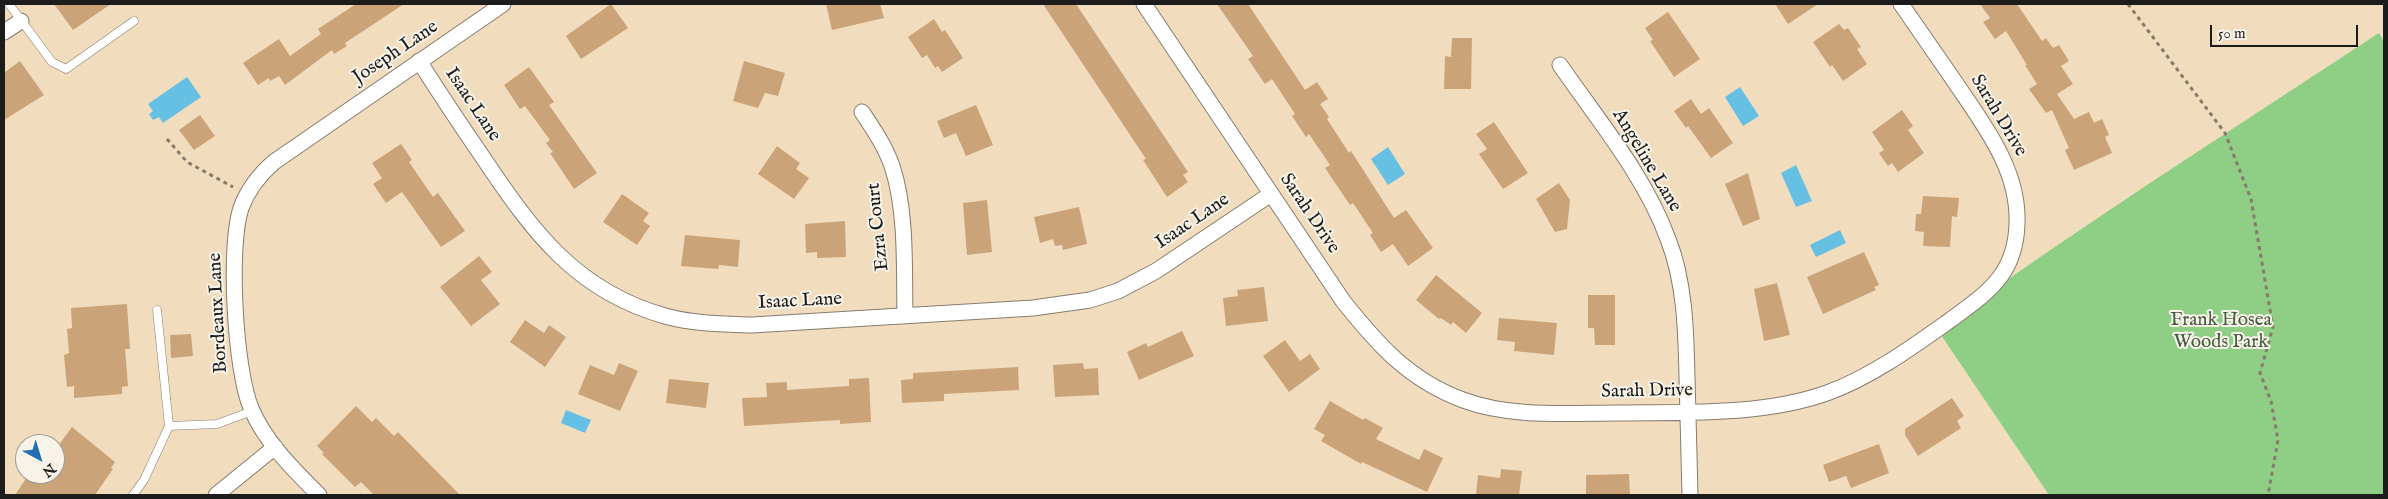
<!DOCTYPE html>
<style>
body{margin:0}
#map{position:relative;width:2388px;height:499px;overflow:hidden;background:#f1ddbe;font-family:"IM FELL English",serif}
canvas{display:block}
.frame{position:absolute;inset:0;border:5px solid #1c1c1c;pointer-events:none}
.north{position:absolute;left:15px;top:434px;width:50px;height:50px;box-sizing:border-box;background:#f7f3e8;border:1px solid #9f9d96;border-radius:50%;rotate:141deg;font-size:14px;font-weight:700;line-height:20px;text-align:center;color:#1c1c1c}
.north::after{content:'';display:block;margin:auto;width:18px;height:22px;background:#1f6fb2;clip-path:polygon(50% 0,100% 100%,50% 72%,0 100%)}
.scale{position:absolute;left:2210px;top:25px;width:148px;height:22px;box-sizing:border-box;border:2px solid #1c1c1c;border-top:0;padding-left:6px;font-size:15px;line-height:18px;white-space:nowrap;color:#1c1c1c;-webkit-text-stroke:4px #f7f3e8;paint-order:stroke}
</style>
<div id="map">
<canvas width="2388" height="499"></canvas>
<div class="frame"></div>
<div class="north">N</div>
<div class="scale">50 m</div>
</div>
<script>
const context = document.querySelector('canvas').getContext('2d');
context.lineJoin = 'round';
function paint(path, color) { context.fillStyle = color; context.fill(path, 'evenodd'); }
function trace(path, color, width, dash) { context.strokeStyle = color; context.lineWidth = width; context.lineCap = dash ? 'butt' : 'round'; context.setLineDash(dash || []); context.stroke(path); }
function label(font, color, halo, rows, align = 'center') {
  context.font = font + ' "IM FELL English",serif'; context.lineWidth = 4; context.setLineDash([]); context.textBaseline = 'middle'; context.strokeStyle = halo; context.fillStyle = color; for (const [text, x, y, turn = 0] of rows) {
    context.save(); context.translate(x, y); context.rotate((+turn || 0) * Math.PI / 180); context.textAlign = isNaN(turn) ? turn : align; if (halo) context.strokeText(text, 0, 0); context.fillText(text, 0, 0); context.restore();
  }
}
paint(new Path2D(`
 M2379,33L2384,42V495H2049L1937,329C2081,226 2231,130 2379,33Z`), '#8ece85');
paint(new Path2D(`
 M187,77L201,97L163,123L159,117L153,120L149,114L153,111L148,104Z
 M1740,87L1759,116L1743,126L1725,97Z
 M1388,147L1405,174L1388,185L1371,159Z
 M1796,165L1812,201L1796,207L1781,173Z
 M1840,230L1846,243L1816,257L1810,245Z
 M566,410L591,420L585,433L561,423Z`), '#66c0e4');
paint(new Path2D(`
 M54,4H111L73,30Z
 M356,4H404L345,43L347,46L334,54L332,50L285,85L279,76L270,81L269,78L258,85L243,63L279,39L290,56L321,34L318,29Z
 M611,4L628,28L581,59L566,36Z
 M826,4H880L884,18L832,30Z
 M1043,4H1076L1188,172L1183,175L1188,182L1167,197L1143,160L1146,159Z
 M1217,4H1248L1305,90L1317,82L1328,99L1320,104L1329,117L1327,119L1349,153L1351,151L1394,218L1406,210L1433,248L1408,266L1393,244L1381,252L1370,235L1373,233L1353,203L1350,205L1325,168L1330,165L1309,134L1306,137L1292,116L1295,114L1272,79L1265,84L1248,59L1253,56Z
 M1775,4H1818L1788,24Z
 M1980,4H2017L2042,41L2046,38L2053,48L2059,45L2069,61L2061,66L2073,84L2057,94L2074,119L2089,112L2094,123L2102,119L2109,135L2105,137L2112,153L2074,170L2065,150L2069,148L2052,110L2046,113L2029,89L2037,84L2025,65H2027L2006,31L1995,39L1983,22L1990,18Z
 M1668,12L1700,59L1674,77L1650,41L1653,40L1645,28Z
 M934,19L942,32L945,30L963,58L942,72L938,66L935,68L927,55L922,58L908,37Z
 M1839,24L1844,30L1848,28L1861,47L1857,49L1867,64L1843,81L1832,65L1830,67L1813,42Z
 M1452,38H1472L1471,89H1444L1445,56L1451,57Z
 M20,61L44,95L4,120V73Z
 M744,61L785,73L778,96L765,93L758,108L733,101Z
 M529,67L554,102L549,105L597,173L574,189L550,153L553,152L546,143L550,140L525,106L520,109L504,85Z
 M1691,99L1701,114L1709,108L1733,143L1711,158L1688,126L1686,128L1674,111Z
 M976,105L993,145L966,156L956,133L944,138L937,121Z
 M1902,110L1913,126L1908,130L1924,153L1898,172L1892,163L1888,166L1879,153L1884,150L1872,132Z
 M200,115L215,136L194,150L179,130Z
 M1494,122L1528,173L1503,189L1479,154L1487,149L1476,134Z
 M401,144L412,160L409,162L433,197L438,193L465,231L441,247L402,192L386,203L373,184L382,178L372,163Z
 M777,146L800,163L796,169L809,178L794,199L758,174Z
 M1748,173L1760,219L1743,226L1725,184Z
 M1559,183L1570,200L1567,229L1555,232L1536,199Z
 M622,194L649,213L643,221L650,226L637,245L603,222Z
 M1923,196L1959,198L1957,217L1952,216L1950,247L1923,246L1924,232L1915,231L1916,214H1921Z
 M987,200L992,252L967,255L963,203Z
 M1079,207L1087,244L1063,250L1062,245L1055,246L1053,239L1040,243L1034,217Z
 M845,221L846,257L817,258V252L806,253L805,224Z
 M685,235L740,240L738,267L719,265L718,269L681,266Z
 M1864,252L1879,285L1874,287L1876,290L1823,314L1807,277Z
 M479,256L492,272L481,280L500,304L471,326L440,287Z
 M1436,275L1482,313L1466,333L1453,322L1451,325L1441,318L1439,319L1416,300Z
 M1777,283L1790,335L1764,341L1754,289Z
 M1264,287L1268,321L1226,326L1223,298L1238,296L1237,290Z
 M1588,295H1615V345H1595L1594,328H1588Z
 M127,304L130,349H125L128,386L122,387V394L74,398V386L67,387L64,355L69,353L67,329L72,328L71,308Z
 M1499,318L1557,323L1554,355L1514,351L1515,342L1497,340Z
 M525,320L544,333L549,325L566,337L545,367L510,342Z
 M1182,331L1194,356L1139,380L1127,352L1146,343L1148,347Z
 M191,334L193,356L171,358L170,335Z
 M1285,340L1300,361L1310,354L1320,369L1289,392L1263,356Z
 M619,363L638,371L620,411L578,394L590,365L614,375Z
 M1083,363L1084,369L1098,368L1099,395L1055,397L1053,365Z
 M1018,367L1019,390L944,394V401L902,403L901,380L913,379V373Z
 M869,378L871,422L840,424V420L744,426L742,398L767,397L766,383L787,382V390L849,386V379Z
 M669,379L709,383L706,408L666,403Z
 M1952,398L1964,416L1957,421L1961,428L1918,456L1905,435V429Z
 M1330,401L1363,420L1365,418L1383,428L1376,439L1419,460L1424,449L1443,458L1427,492L1362,462L1361,464L1321,441L1325,435L1314,429Z
 M356,406L372,422L376,418L394,436L398,432L460,495H374L361,482L355,487L322,454L324,453L317,446Z
 M72,427L115,462L111,468L113,469L95,495H15L29,474H55V450Z
 M1879,444L1889,473L1851,488L1846,476L1829,482L1823,465Z
 M1501,469L1522,471L1519,495H1476L1478,475L1500,478Z
 M1629,474L1630,495H1586V475Z`), '#caa478');
const lane = new Path2D(`
 M9,4L52,62L66,69L134,21
 M157,310L169,426
 M133,495L144,480L169,426L217,424L252,411`);
const street = new Path2D(`
 M1144,4L1343,301C1378,345 1409,380 1463,400C1511,418 1568,413 1619,413C1688,412 1761,416 1827,393C1871,377 1911,348 1949,321C1987,293 2016,275 2017,223C2019,169 1983,124 1955,82C1937,56 1919,30 1901,4
 M4,32L21,21
 M419,61C440,94 462,127 484,159C533,232 576,291 665,316C694,324 723,324 752,325L1033,308L1090,300L1118,291L1156,271L1271,194
 M1560,65C1598,120 1645,176 1668,239C1685,282 1686,331 1687,377C1688,417 1689,456 1690,495
 M862,112C874,130 885,146 892,166C907,211 904,269 905,316
 M216,495L275,447
 M319,495C294,470 265,442 251,408C235,370 228,247 241,208C248,189 259,175 274,162L503,4`);
trace(lane, '#867c6d', 9);
trace(street, '#867c6d', 17);
trace(new Path2D(`
 M2128,4L2225,133L2251,199L2273,327L2260,373L2271,401L2278,440L2268,495
 M167,139L187,162L233,187`), '#867c6d', 3, [4, 4]);
trace(lane, '#fff', 8);
trace(street, '#fff', 15);
label('19px', '#1c1c1c', '#f7f3e8', [
 ["Joseph Lane",396,53,-34],
 ["Isaac Lane",472,105,56],
 ["Sarah Drive",1998,116,59],
 ["Angeline Lane",1646,161,59],
 ["Sarah Drive",1309,214,56],
 ["Isaac Lane",1193,222,-34],
 ["Ezra Court",879,227,-96],
 ["Isaac Lane",800,302,-3],
 ["Bordeaux Lane",219,313,-93],
 ["Sarah Drive",1647,392,-1]
]);
label('19px', '#445a41', '#f7f3e8', [
 ["Frank Hosea",2221,321],
 ["Woods Park",2221,343]
]);
</script>
